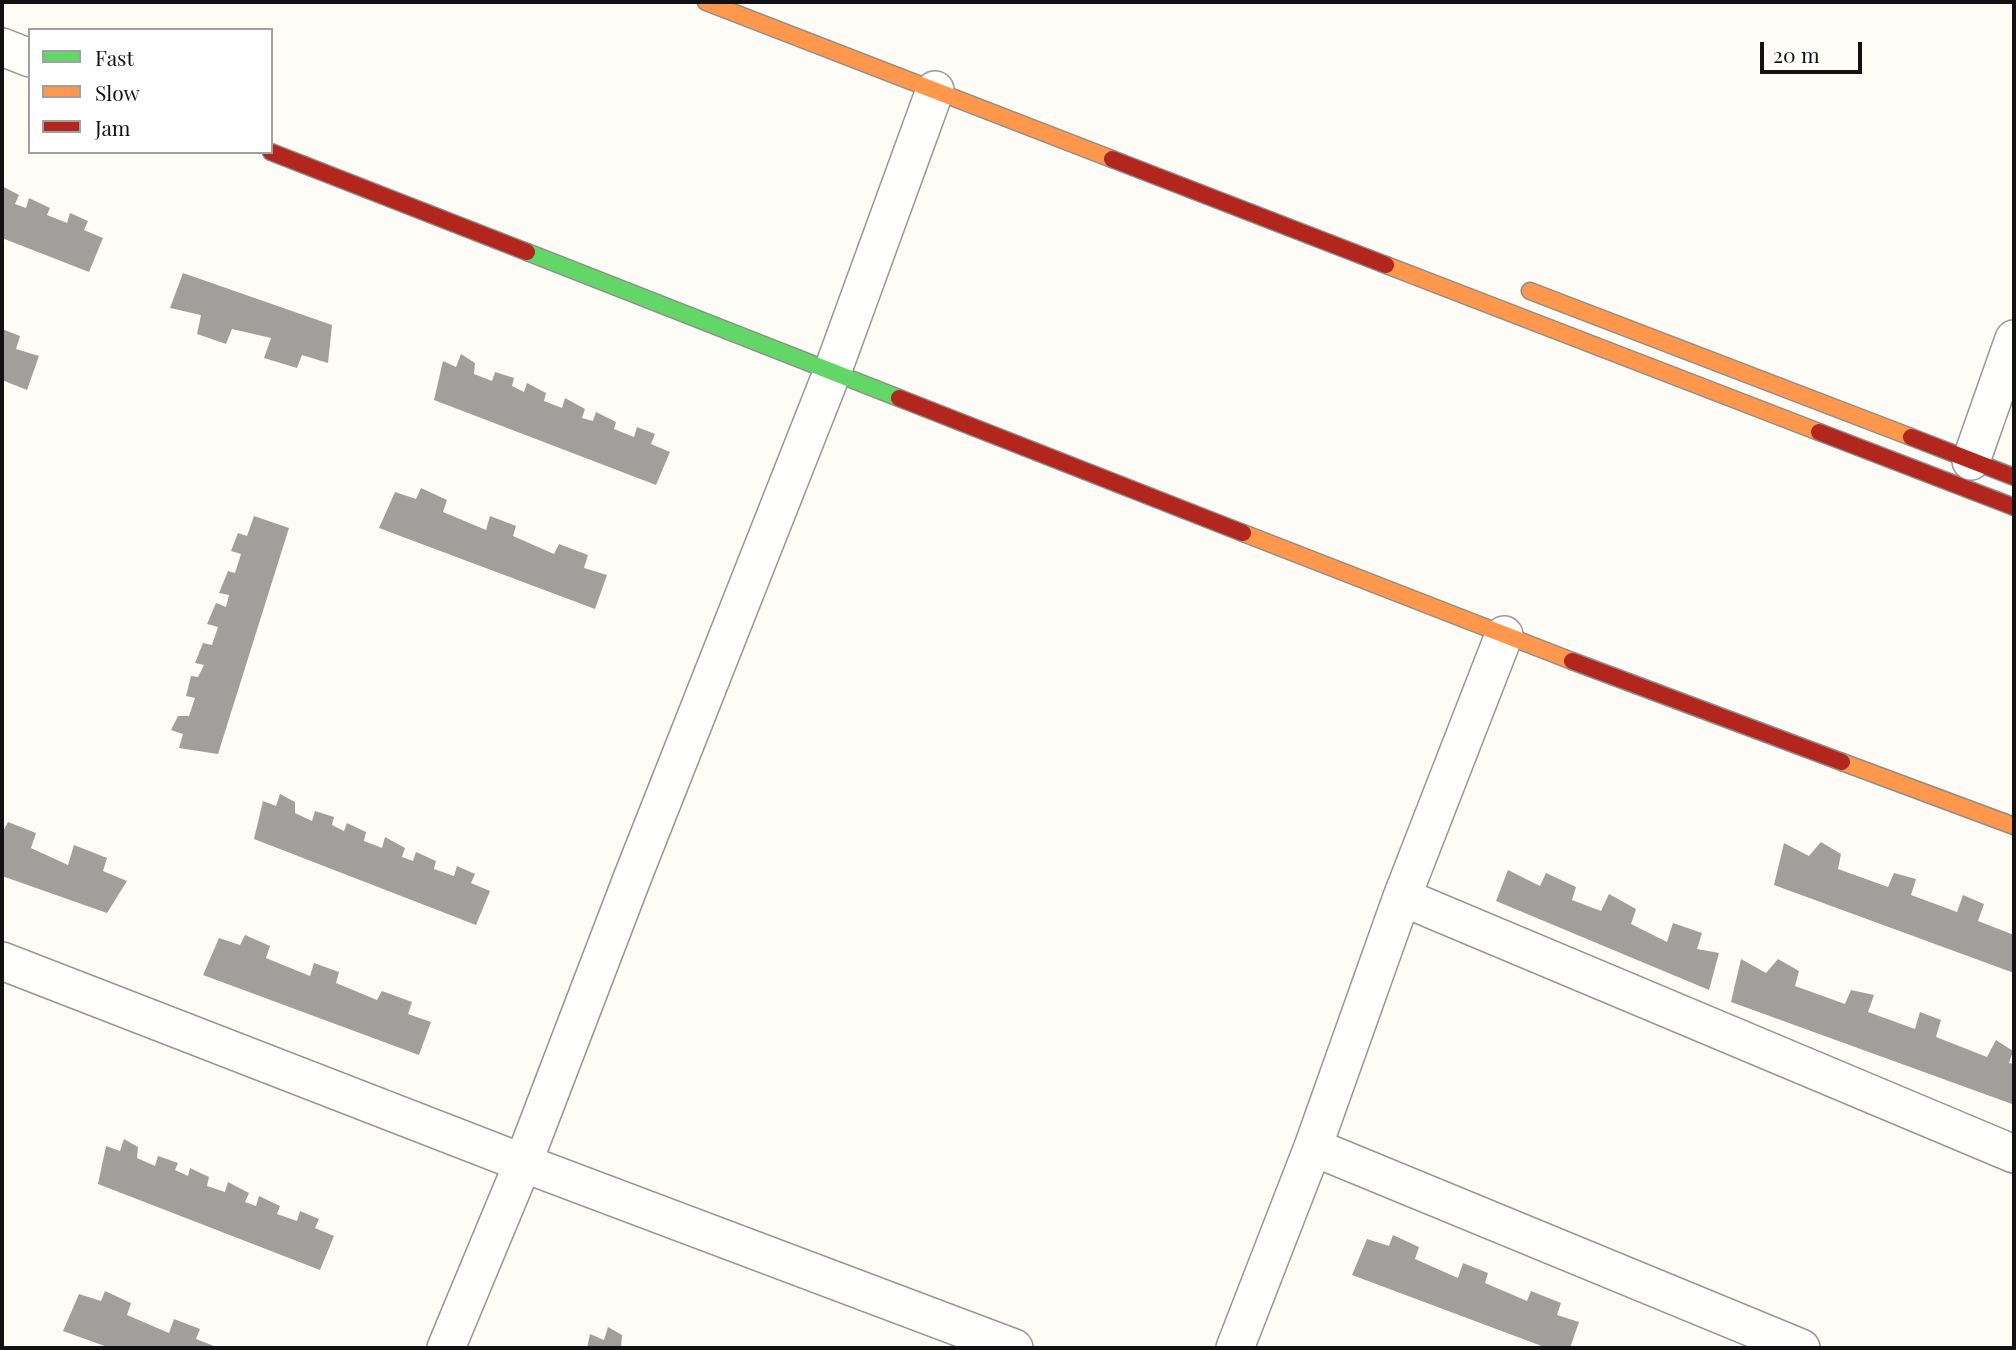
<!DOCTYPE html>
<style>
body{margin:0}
#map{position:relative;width:2016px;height:1350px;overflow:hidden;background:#fdfcf7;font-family:"Playfair Display",serif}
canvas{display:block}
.frame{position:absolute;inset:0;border:4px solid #111;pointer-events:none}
.legend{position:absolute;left:28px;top:28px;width:245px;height:126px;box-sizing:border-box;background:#fff;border:2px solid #a0a0a0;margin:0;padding:9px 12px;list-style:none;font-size:21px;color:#111}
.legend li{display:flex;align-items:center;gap:14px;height:35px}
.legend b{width:35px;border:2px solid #a0a0a0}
.scale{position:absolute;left:1760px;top:42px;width:102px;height:32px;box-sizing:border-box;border:4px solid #111;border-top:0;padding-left:9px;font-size:21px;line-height:24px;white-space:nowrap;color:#111;-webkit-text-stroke:5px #fff;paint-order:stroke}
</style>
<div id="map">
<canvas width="2016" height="1350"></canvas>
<div class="frame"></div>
<ul class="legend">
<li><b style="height:9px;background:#63d668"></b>Fast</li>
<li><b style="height:9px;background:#ff974d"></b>Slow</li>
<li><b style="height:9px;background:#b3261e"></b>Jam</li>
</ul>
<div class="scale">20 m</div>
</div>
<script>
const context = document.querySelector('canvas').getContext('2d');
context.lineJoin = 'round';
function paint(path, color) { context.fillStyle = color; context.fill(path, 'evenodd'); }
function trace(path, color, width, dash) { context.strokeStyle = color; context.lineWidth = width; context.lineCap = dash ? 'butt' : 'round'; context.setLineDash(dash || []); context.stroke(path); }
paint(new Path2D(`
 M2,186L19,195L15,204L26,208L29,198L50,208L47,215L67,223L70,213L88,221L84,230L103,238L89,272L2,238Z
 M183,273L332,325L328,363L302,355L297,368L264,358L271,338L232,329L226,344L197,334L201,315L170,308Z
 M2,329L20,336L16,349L39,356L27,390L2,380Z
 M461,354L475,363L474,374L492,381L495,372L514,378L512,386L524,392L527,383L546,393L544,401L562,408L565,398L585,409L582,418L593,421L596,412L616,422L614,429L634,437L637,427L655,434L651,444L670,452L656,485L434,400L443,361L456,367Z
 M421,488L447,500L443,512L486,530L490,516L516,526L513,536L554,554L559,544L588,555L584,568L607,575L595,609L379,528L395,492L416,499Z
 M254,516L289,528L218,754L179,748L183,734L171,730L178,716H189L195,698L186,696L191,676L198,677L204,665L195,663L203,643L212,645L218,627L207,624L216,603L226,607L229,595L219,593L228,571L235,573L241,554L231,551L238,533L247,536Z
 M280,794L295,802V813L312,821L315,811L334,817L332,825L344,831L347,823L366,832L364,841L382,848L385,837L405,848L402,857L413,861L416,852L436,861L434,869L454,876L457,866L475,874L471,883L490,891L476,925L254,839L263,801L276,806Z
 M8,822L36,833L31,848L68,865L74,845L107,858L103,871L127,881L107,913L2,876V833Z
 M1821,842L1841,854L1838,869L1888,887L1894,873L1916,879L1911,895L1957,912L1963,895L1984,904L1978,921L2014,935V973L1774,885L1784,843L1809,856Z
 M1508,870L1540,886L1546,873L1576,887L1572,900L1601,911L1609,894L1636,909L1631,924L1667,942L1673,923L1702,933L1697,949L1719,953L1709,990L1496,901Z
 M245,935L270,946L266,958L310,976L314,963L339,972L336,983L377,1000L382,991L412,1002L408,1014L431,1022L419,1055L203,975L219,938L240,945Z
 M1741,959L1766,973L1778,959L1799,971L1795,986L1845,1004L1851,990L1874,995L1868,1012L1915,1029L1920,1012L1941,1020L1936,1037L1987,1057L1996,1040L2013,1051L2009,1063L2014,1064V1098L2012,1104L1731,1002Z
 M124,1139L138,1147L137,1158L155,1166L158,1156L178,1163L175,1170L188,1176L190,1168L209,1177L207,1186L225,1192L228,1182L249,1193L245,1202L256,1206L259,1196L280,1206L277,1214L297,1221L300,1211L319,1219L315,1228L334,1236L320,1270L98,1184L106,1146L120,1151Z
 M1393,1235L1419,1247L1415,1259L1458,1278L1463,1263L1488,1273L1485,1283L1527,1301L1531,1291L1561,1303L1557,1315L1579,1322L1570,1348H1547L1352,1275L1367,1239L1389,1246Z
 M105,1291L131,1303L127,1315L169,1333L174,1319L200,1329L196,1339L219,1348H110L63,1331L79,1294L101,1301Z
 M608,1327L622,1335L621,1348H587L590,1334L604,1340Z`), '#a19f9c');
const street = new Path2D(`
 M2,47L30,58
 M1971,461L2014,339
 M1402,897L2014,1154
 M2,961L523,1163L1014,1348
 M1313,1147L1801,1348
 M446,1348L523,1163L633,876L833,370L935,90
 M1235,1348L1313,1147L1402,897L1504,635`);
const fast = new Path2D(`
 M527,252L899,398`);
const slow = new Path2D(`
 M706,2L1112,159
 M1386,265L1819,432
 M1530,291L1911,437
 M1243,533L1572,661
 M1842,762L2014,826`);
const jam = new Path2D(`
 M271,152L527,252
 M1112,159L1386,265
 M899,398L1243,533
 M1819,432L2014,507
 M1911,437L2014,477
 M1572,661L1842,762`);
trace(street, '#979795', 40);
trace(fast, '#8e8d8b', 19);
trace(slow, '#8e8d8b', 19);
trace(jam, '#8e8d8b', 19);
trace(street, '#fffffe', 37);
trace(fast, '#63d668', 16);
trace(slow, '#ff974d', 16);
trace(jam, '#b3261e', 16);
</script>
